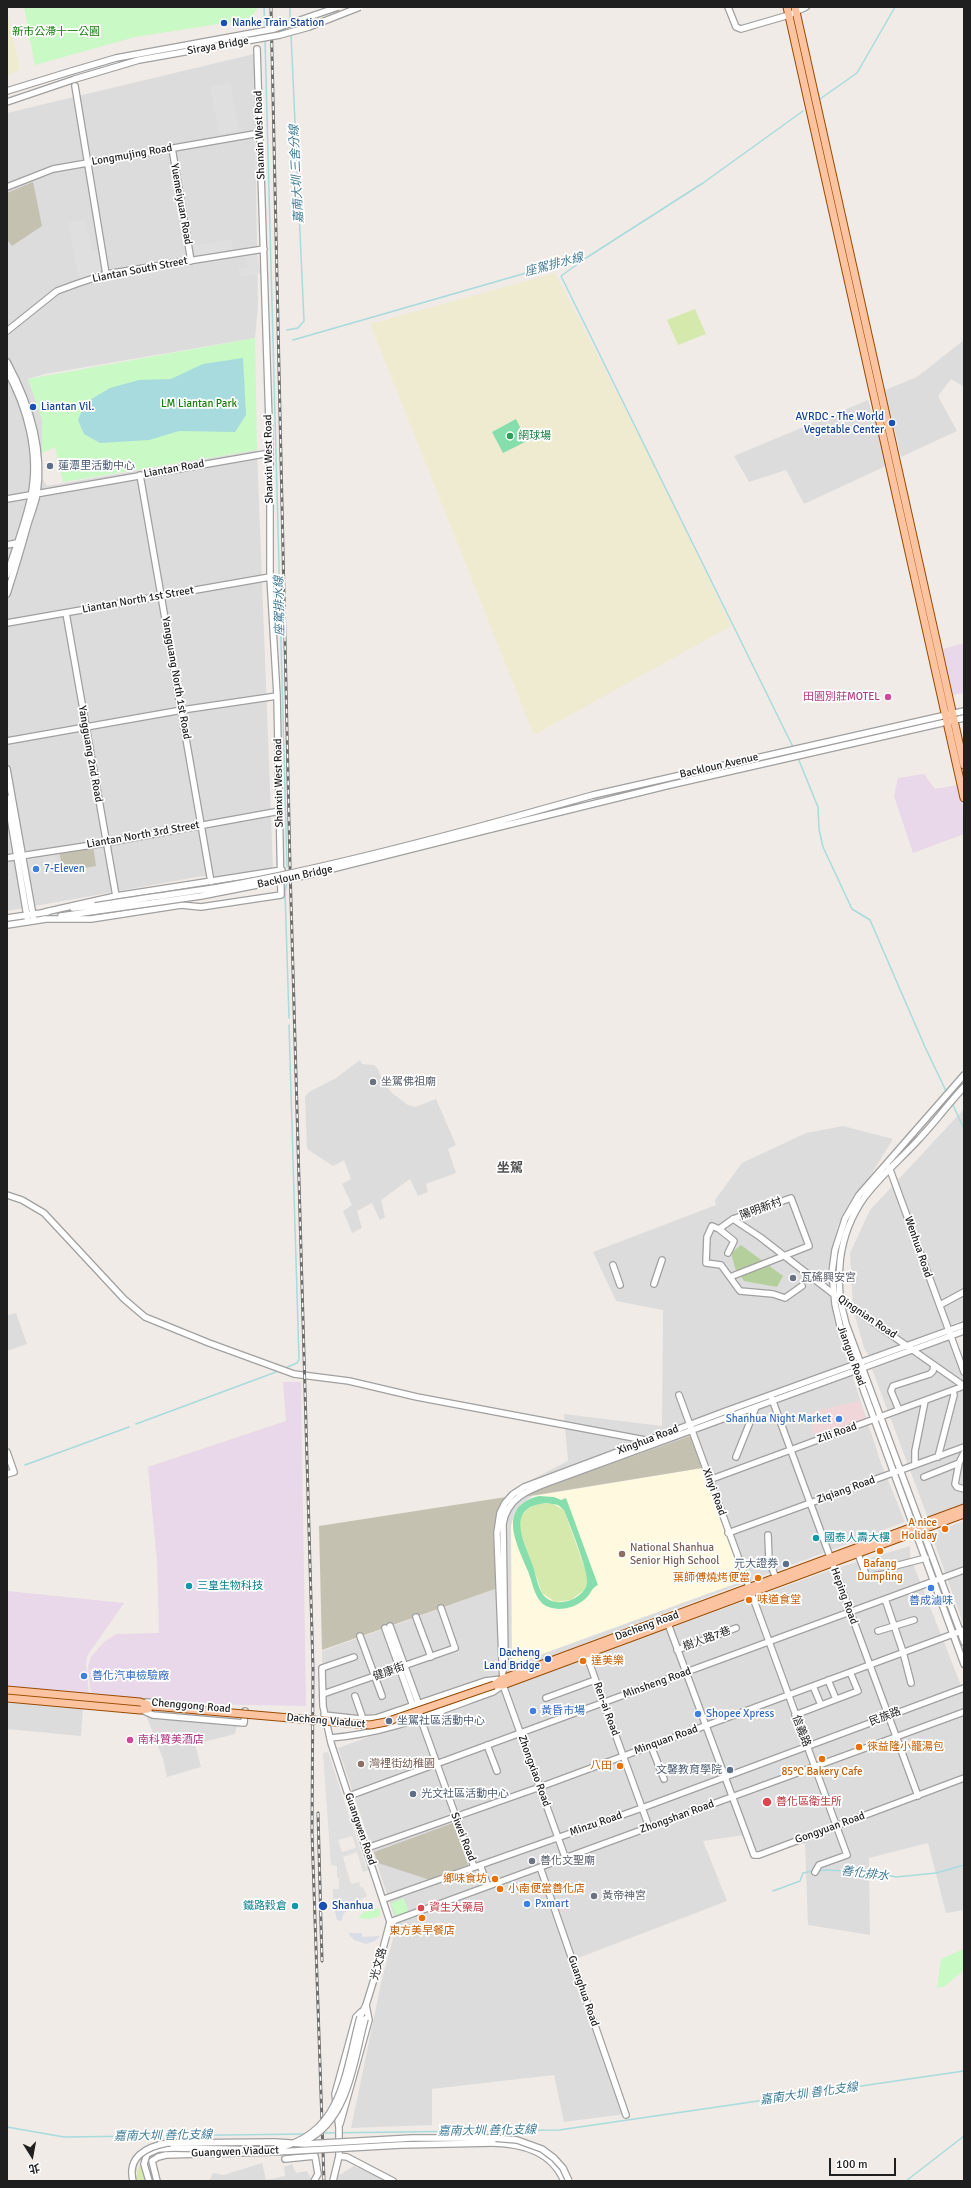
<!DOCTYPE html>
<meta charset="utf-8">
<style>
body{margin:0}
#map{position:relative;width:971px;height:2188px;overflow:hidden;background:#f0ebe6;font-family:Signika,"Noto Sans TC",sans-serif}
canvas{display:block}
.frame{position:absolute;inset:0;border:8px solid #1f1f1f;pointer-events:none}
.north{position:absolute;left:12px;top:2136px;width:40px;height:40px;-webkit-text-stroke:3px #fff;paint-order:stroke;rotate:169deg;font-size:11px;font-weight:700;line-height:16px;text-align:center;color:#1f1f1f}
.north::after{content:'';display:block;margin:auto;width:14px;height:18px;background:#1f1f1f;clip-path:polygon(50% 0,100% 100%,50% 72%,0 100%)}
.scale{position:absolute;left:829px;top:2158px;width:67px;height:18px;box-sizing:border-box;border:2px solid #1f1f1f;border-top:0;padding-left:5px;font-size:12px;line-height:14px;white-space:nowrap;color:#1f1f1f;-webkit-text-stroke:3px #fff;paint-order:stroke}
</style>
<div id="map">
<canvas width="971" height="2188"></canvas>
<div class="frame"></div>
<div class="north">北</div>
<div class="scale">100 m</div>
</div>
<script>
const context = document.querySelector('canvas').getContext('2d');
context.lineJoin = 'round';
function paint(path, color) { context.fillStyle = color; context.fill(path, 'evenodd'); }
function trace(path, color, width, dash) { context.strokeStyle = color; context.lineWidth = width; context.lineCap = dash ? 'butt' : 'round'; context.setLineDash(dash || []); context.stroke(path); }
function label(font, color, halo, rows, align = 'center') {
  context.font = font + ' Signika,"Noto Sans TC",sans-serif'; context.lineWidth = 3.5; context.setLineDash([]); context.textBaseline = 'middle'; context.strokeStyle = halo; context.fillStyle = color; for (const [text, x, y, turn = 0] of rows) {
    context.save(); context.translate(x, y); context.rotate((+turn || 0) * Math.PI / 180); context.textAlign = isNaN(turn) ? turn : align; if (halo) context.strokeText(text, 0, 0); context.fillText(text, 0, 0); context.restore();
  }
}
paint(new Path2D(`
 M254,54L258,307L255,338L45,374L28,379L42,419V478L47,486L257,450L273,869L221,879L203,876L7,911V113Z
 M964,340V387L951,379L938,396L957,431L901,457L885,390L917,377Z
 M868,400L881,441L886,466L804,504L786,470L749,482L734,456Z
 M360,1060L362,1064L374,1065L378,1069L383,1082L392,1093L408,1105L415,1107L436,1099L456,1145L448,1149L456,1173L426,1184L428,1192L418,1196L410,1179L381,1200L385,1217L380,1220L372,1203L357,1211L362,1228L352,1233L343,1211L352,1205L342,1184L351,1179L344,1160L333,1166L307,1149L305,1097L309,1092L336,1078Z
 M964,1109V1320L869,1356L864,1348L853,1309L850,1253L870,1210Z
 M843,1126L893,1139L853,1204L838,1224L828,1269L834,1320L881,1463L905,1522L485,1681L376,1718L327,1715L323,1694L322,1651L495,1589L494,1542L497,1512L507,1495L515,1488L568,1461L564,1414L662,1426L663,1310L616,1301L593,1252L716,1205L715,1200L742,1163L806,1133Z
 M16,1313L27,1344L7,1351V1315Z
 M952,1339L964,1378V1505L928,1518L872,1369Z
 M964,1521V1626L931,1533Z
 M910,1546V1556L964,1693V1910L946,1913L928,1843L869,1858L870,1935L808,1925L805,1843L754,1859L744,1835L703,1841L727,1901L573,1960L625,2114L564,2122L554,2075L432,2089V2125L351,2128L382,1979L397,1924L338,1748L833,1569Z
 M7,1700L83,1706L81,1736L7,1729Z
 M144,1710L239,1718L235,1734L195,1744L201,1767L167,1777L163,1759Z
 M262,2163L266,2180L285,2176L284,2167L292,2164L296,2173L307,2171L312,2181H209L213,2173L224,2175Z
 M354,2166L380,2178L387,2181H337V2176Z`), '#dddcdd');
paint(new Path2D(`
 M860,1401L866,1420L821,1438L813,1433L811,1412Z`), '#f0d5d9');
paint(new Path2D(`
 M964,643V693L953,695L943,649Z
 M924,774L935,789L958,785L964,814V834L913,853L894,796L898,778Z
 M283,1382H301L306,1706L193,1704L91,1695L88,1666L91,1657L104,1642L116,1634L159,1633L157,1562L148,1467L286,1421Z
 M7,1591L124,1603L87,1656L86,1666L89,1694L7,1686Z`), '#e9d8e9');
paint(new Path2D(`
 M702,1468L743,1581L512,1665L511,1526L515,1512L522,1504L533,1496Z`), '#fff9e0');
paint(new Path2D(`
 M33,182L42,226L12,246L7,240V193Z
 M93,845L96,866L63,872L59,851Z
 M690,1436L702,1468L523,1497L529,1493Z
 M506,1497L497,1512L495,1521V1589L322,1650L319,1526Z
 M453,1823L468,1865L430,1880L378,1863L374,1852Z`), '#c5c1b1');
paint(new Path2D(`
 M7,7L20,70L7,75Z
 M555,273L656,468L731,626L534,735L370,324Z`), '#eeebd1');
paint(new Path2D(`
 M695,309L706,334L678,345L667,320Z
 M551,1503L564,1510L588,1577L587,1584L584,1590L571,1600L555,1602L542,1593L519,1528L521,1516L528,1509L537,1504Z
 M141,2162L146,2181H137V2172Z`), '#d6e9ac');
paint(new Path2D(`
 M741,1245L783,1276L777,1287L744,1281L735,1268L731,1253Z`), '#b4cf9b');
paint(new Path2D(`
 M24,7H257V9L250,19L135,37L35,65Z
 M255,338L257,450L63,482L55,447L42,453V419L28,379Z
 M404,1898L409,1913L396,1917L391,1903Z
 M375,1908L380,1909V1916L369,1919L358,1918L363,1913Z
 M964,1949V1970L945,1986L937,1988L941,1959Z`), '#c9f9c4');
paint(new Path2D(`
 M516,419L527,441L503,453L492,432Z
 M539,1496L554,1497L561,1500L566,1498L598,1585C593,1587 591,1592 588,1596C580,1605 569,1609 558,1609C552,1608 545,1607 541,1602C534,1595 532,1581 528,1571C517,1544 496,1507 539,1496ZM547,1503L558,1505L564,1510C569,1523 589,1572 587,1583C586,1591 576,1599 568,1601C560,1603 552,1603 545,1597C538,1590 536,1575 533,1566C524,1540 504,1507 547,1503Z`), '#85deab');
paint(new Path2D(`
 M230,83L239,131L219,134L210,87Z
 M86,219L91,251L100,250L102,270L100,274L79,279L68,223Z
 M232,239L233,250L197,256L195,255L194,246Z
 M257,253L261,273L240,277L238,268L247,267L245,256Z
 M54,853L58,873L45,875L42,855Z
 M328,1752L366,1867H369V1870L363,1872L357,1852L343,1857L351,1884L359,1882L361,1888L363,1887L367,1896L347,1907L333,1906V1889H339V1878L337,1877V1866L331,1865L323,1753ZM352,1836L356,1848L342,1852L338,1840Z`), '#dfdfdf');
paint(new Path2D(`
 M347,1907L348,1908L343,1915L342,1921L337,1920L334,1908Z
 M348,1933H362V1937L380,1936L375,1941L366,1944L354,1940Z`), '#dadce6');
paint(new Path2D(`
 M243,358L246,415L235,432L179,431L149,440L100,443L84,434L78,420L85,403L110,388L139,380L171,379L203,364Z`), '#a7dbdd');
trace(new Path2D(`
 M264,7L265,36
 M290,7V22
 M265,40L287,867
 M820,99L857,73L895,7
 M586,258L561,276L793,747
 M287,330L298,328L304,321L291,34
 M293,340L533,271L586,258L703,183L803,111
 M798,758L818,807L819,829L823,847L852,909L870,920L925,1047L947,1093
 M287,882L285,892L289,1018
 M952,1103L964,1129
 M285,1368L297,1363L299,1360L289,1025
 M136,1424L276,1372
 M25,1465L129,1427
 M817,1871L827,1870L878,1873L896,1877L936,1873L964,1865
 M773,1891L800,1881L803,1873L813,1871
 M7,2127L64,2137L306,2134
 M320,2133L559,2130L964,2071
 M906,2181L964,2136`), '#a7dbdd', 1.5);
const minor = new Path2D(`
 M728,7L736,27L741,29L789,15L806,7
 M75,86L106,274
 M7,91L72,71
 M7,102L75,79
 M172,148L191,261
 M7,187L53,169L260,133
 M7,331L57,291L76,284L106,274L264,249
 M7,362C28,401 44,448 37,494C35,505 30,516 27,527C21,549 14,572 7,594
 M7,371C27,407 40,454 31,496C26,522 15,549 7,575
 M140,475L211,882
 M7,499L270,453
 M7,545L17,543
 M66,613L116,896
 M7,623L270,577
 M7,741L182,710L277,696
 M7,769L34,921
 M7,798L28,922
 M489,824L593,795L964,711
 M491,829L670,785L964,718
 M7,858L105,843L280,811
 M73,908L95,906
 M45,912L116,896L282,870
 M61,916L96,911
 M7,918L48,912
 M44,919H91L181,905L201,907L281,895L277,696L270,577V453L257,49
 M7,925L46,919
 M964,1075L859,1195L845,1219L835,1250L832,1272L835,1304L840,1326L964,1664
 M964,1087C949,1103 936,1121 920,1138C902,1158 880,1176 864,1198C838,1235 833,1281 846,1324L964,1642
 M889,1167L964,1372
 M7,1195L22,1200L44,1213L124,1299L145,1317L209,1343L294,1374L349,1381L417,1397L645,1440
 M733,1219L760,1237L840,1299L964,1386
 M719,1229L734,1241L728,1253
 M613,1265L620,1285
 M730,1277L809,1246L791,1198L733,1219L719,1229L712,1226L707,1237L706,1263L721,1265L740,1291L773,1294L785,1298L802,1286
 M654,1284L662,1260
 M940,1305L964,1292
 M679,1395L847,1855L819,1865L815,1872
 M772,1399L918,1796
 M899,1410L891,1391L893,1386L930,1374L933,1371L934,1365
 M7,1452L14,1472L7,1474
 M736,1457L756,1407
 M938,1457L954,1395L953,1391
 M959,1463L955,1484L957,1487L964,1489
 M915,1465V1451L925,1401
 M924,1477L959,1463L964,1453
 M709,1480L964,1386
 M728,1533L964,1447
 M768,1535L769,1561L776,1578
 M858,1554L867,1577L890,1573
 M891,1567L926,1558
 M885,1599L903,1652L911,1683
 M416,1617L431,1657
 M667,1621L754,1855H759L964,1778
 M390,1626L419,1705
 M385,1628L413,1706
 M878,1631L914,1620
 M360,1636L382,1696
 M677,1650L736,1628
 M585,1651L649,1827
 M354,1657L322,1668L323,1706L331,1743L390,1922L380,1960L366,2005L360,2017
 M503,1671L505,1660L503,1524C507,1498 528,1490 550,1482L964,1331
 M828,1680L836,1699
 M813,1686L821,1705
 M323,1694L455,1648L441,1608
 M355,1696L363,1719
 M546,1698L595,1680
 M146,1702L169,1704
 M142,1710L153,1715L244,1723L245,1711
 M324,1715L360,1719L376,1718L485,1681L502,1679
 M795,1715L858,1691L850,1672
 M420,1717L474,1867
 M330,1738C387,1734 439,1711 493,1692L503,1685
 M487,1745L497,1771
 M651,1746L664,1779
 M349,1796L964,1570
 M367,1848L540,1787L964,1630
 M565,1857L503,1685L497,1533L500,1513L505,1503L513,1494L524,1487L726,1411L964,1325
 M480,1865L488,1886
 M540,1867L626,2115
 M384,1899L642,1808L964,1688
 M390,1922L964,1712
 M340,2124L369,2020L366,2005
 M493,2143C523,2144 551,2151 564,2181
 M339,2156L347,2157L393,2181
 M285,2159L315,2156L318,2174L314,2181
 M149,2181L144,2164L147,2154L158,2149L173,2148
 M157,2181L152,2161L158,2157L166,2155L273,2152
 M333,2181L339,2156V2128L335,2094L356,2017L361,2012`);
const major = new Path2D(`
 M787,7L964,798
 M795,7L964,765
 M494,1685L502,1679L964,1508
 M494,1685H503L964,1514
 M7,1690L140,1702L152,1706
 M7,1698L140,1710L148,1709L152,1706`);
trace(minor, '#a0a0a0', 8);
trace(major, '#994b02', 9);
trace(minor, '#fff', 5.5);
trace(major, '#fbc3a0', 7);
const rail = new Path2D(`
 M271,7L290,866L313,1669L312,1832L324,2181
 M318,1813L322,1961`);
trace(rail, '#6d6d6d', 3);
trace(rail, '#fff', 1.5, [4.5]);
const minorBridge = new Path2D(`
 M72,71L116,58L274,29L338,7
 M75,79L139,60L280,35L309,27L360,7
 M95,906C141,898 187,893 232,885C319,869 404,847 489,824
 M96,911L201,896L308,875L491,829
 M307,2140C349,2119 354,2059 365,2019
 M173,2148L266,2150C342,2141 344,2077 360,2017
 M276,2152L401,2145L493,2143
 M133,2181C127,2157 146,2147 167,2143L275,2142L305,2144L412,2138H493L517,2140L542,2149L554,2158L563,2168L569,2181`);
const majorBridge = new Path2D(`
 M152,1706L370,1725L386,1722L494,1685`);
trace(minorBridge, '#a0a0a0', 8, []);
trace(majorBridge, '#994b02', 9, []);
trace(minorBridge, '#fff', 5.5);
trace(majorBridge, '#fbc3a0', 7);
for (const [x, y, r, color] of [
 [224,23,4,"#1a4fb4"],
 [33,407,4,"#1a4fb4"],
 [892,423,4,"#1a4fb4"],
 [510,436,4,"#2e9e5b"],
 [50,466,4,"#5c6f8a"],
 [888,697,4,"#d1479c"],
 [36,869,4,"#3f7fe0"],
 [373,1082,4,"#6b7280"],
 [793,1278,4,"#6b7280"],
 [839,1419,4,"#3f7fe0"],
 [945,1529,4,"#e8710a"],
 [816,1538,4,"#0f9aa8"],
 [880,1551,4,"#e8710a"],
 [622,1554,4,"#8d6e63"],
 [786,1564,4,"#5c6f8a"],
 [758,1578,4,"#e8710a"],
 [189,1586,4,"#0f9aa8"],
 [931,1588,4,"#3f7fe0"],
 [749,1600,4,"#e8710a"],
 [548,1659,4,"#1a4fb4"],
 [583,1661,4,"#e8710a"],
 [84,1676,4,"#3f7fe0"],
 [533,1711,4,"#3f7fe0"],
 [698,1714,4,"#3f7fe0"],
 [389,1721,4,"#5c6f8a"],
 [130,1740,4,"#d1479c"],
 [859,1747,4,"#e8710a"],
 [822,1759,4,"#e8710a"],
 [361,1764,4,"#8d6e63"],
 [620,1766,4,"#e8710a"],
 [730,1770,4,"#5c6f8a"],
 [413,1794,4,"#5c6f8a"],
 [767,1802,5,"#e0444e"],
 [532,1861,4,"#6b7280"],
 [495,1879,4,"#e8710a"],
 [500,1889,4,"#e8710a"],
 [594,1896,4,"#6b7280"],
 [527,1904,4,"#3f7fe0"],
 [295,1906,4,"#0f9aa8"],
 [323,1906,5,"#1a4fb4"],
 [421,1908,4,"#e0444e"],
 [422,1918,4,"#e8710a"]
]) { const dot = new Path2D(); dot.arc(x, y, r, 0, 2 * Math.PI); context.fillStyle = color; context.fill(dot); trace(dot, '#fff', 1.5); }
label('11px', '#164399', '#fff', [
 ["Nanke Train Station",232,23],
 ["Liantan Vil.",41,407],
 ["AVRDC - The World",884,417,"right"],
 ["Vegetable Center",884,430,"right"],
 ["Dacheng",540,1653,"right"],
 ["Land Bridge",540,1666,"right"],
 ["Shanhua",332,1906]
], 'left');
label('11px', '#187e0d', '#fff', [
 ["新市公滯十一公園",56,32],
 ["LM Liantan Park",199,404]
]);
label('11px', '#1f1f1f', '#fff', [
 ["Siraya Bridge",218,46,-10],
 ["Shanxin West Road",260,135,-92],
 ["Longmujing Road",132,155,-10],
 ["Yuemeiyuan Road",181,204,80],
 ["Liantan South Street",140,270,-11],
 ["Shanxin West Road",269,459,-91],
 ["Liantan Road",174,469,-10],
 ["Liantan North 1st Street",138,600,-10],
 ["Yangguang North 1st Road",176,678,80],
 ["Yangguang 2nd Road",90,754,80],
 ["Backloun Avenue",719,766,-13],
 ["Shanxin West Road",279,783,-91],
 ["Liantan North 3rd Street",143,835,-10],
 ["Backloun Bridge",295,877,-12],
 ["陽明新村",761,1209,-20],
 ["Wenhua Road",918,1247,71],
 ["Qingnian Road",867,1317,34],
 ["Jianguo Road",851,1356,70],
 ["Zili Road",837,1433,-20],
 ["Xinghua Road",648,1440,-21],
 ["Ziqiang Road",846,1490,-20],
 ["Xinyi Road",714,1492,70],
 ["Heping Road",844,1596,70],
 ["Dacheng Road",647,1626,-20],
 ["樹人路7巷",707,1639,-20],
 ["健康街",389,1672,-20],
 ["Minsheng Road",657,1683,-20],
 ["Chenggong Road",191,1706,5],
 ["Ren-ai Road",606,1709,70],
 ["民族路",885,1717,-21],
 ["Dacheng Viaduct",326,1721,5],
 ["信義路",801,1731,69],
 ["Minquan Road",666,1740,-20],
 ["Zhongxiao Road",534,1771,70],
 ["Zhongshan Road",677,1817,-20],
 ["Minzu Road",596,1824,-19],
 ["Gongyuan Road",830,1828,-20],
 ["Guangwen Road",360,1829,71],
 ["Siwei Road",463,1837,69],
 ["光文路",379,1964,-74],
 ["Guanghua Road",583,1991,71],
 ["Guangwen Viaduct",235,2152,-2]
]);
label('11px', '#27864d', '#fff', [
 ["網球場",518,436]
], 'left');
label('11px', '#4e5e75', '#fff', [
 ["蓮潭里活動中心",58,466],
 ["元大證券",778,1564,"right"],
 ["坐駕社區活動中心",397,1721],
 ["文馨教育學院",722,1770,"right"],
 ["光文社區活動中心",421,1794]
], 'left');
label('11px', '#b23c85', '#fff', [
 ["田園別莊MOTEL",880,697],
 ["南科贊美酒店",138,1740,"left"]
], 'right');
label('11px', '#366cbe', '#fff', [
 ["7-Eleven",44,869],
 ["Shanhua Night Market",831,1419,"right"],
 ["善成滷味",931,1601,"center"],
 ["善化汽車檢驗廠",92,1676],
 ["黃昏市場",541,1711],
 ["Shopee Xpress",706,1714],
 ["Pxmart",535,1904]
], 'left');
label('11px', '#5b616d', '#fff', [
 ["坐駕佛祖廟",381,1082],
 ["瓦磘興安宮",801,1278],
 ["善化文聖廟",540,1861],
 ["黃帝神宮",602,1896]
], 'left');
label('11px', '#c56008', '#fff', [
 ["A nice",937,1523],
 ["Holiday",937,1536],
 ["Bafang",880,1564,"center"],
 ["Dumpling",880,1577,"center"],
 ["葉師傅燒烤便當",750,1578],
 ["味道食堂",757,1600,"left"],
 ["達美樂",591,1661,"left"],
 ["徠益隆小籠湯包",867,1747,"left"],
 ["八田",612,1766],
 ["85°C Bakery Cafe",822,1772,"center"],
 ["鄉味食坊",487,1879],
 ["小南便當善化店",508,1889,"left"],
 ["東方美早餐店",422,1931,"center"]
], 'right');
label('11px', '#0d838f', '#fff', [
 ["國泰人壽大樓",824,1538],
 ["三皇生物科技",197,1586],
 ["鐵路穀倉",287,1906,"right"]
], 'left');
label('11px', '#785e54', '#fff', [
 ["National Shanhua",630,1548],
 ["Senior High School",630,1561],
 ["灣裡街幼稚園",369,1764]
], 'left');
label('11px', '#be3a42', '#fff', [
 ["善化區衛生所",776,1802],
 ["資生大藥局",429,1908]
], 'left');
label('italic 12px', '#437d97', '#fff', [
 ["嘉南大圳 三舍分線",297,174,-93],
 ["座駕排水線",554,265,-15],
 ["座駕排水線",280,606,-91],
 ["善化排水",865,1874,7],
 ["嘉南大圳 善化支線",809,2094,-8],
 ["嘉南大圳 善化支線",487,2131,-1],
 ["嘉南大圳 善化支線",163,2136,-1]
]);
label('bold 13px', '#525252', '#fff', [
 ["坐駕",510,1169]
]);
</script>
